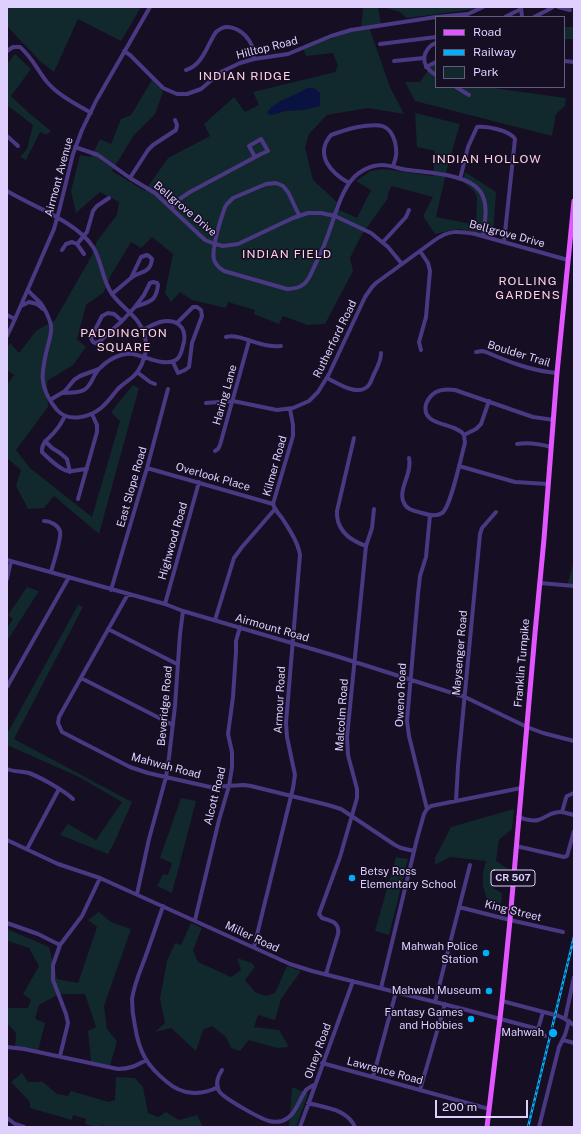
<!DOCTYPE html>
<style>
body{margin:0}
#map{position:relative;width:581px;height:1134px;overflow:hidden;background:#160e23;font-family:"Public Sans",sans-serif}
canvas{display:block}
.frame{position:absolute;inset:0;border:8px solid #decfff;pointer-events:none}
.legend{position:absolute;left:435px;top:16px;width:130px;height:72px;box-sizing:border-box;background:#160e23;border:1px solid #665b7b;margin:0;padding:5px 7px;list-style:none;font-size:12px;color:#decfff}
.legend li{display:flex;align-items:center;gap:8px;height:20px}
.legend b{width:20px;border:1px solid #665b7b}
.scale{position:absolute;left:435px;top:1100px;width:93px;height:18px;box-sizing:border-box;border:2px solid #decfff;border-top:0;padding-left:5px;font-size:12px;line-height:14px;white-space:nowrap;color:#decfff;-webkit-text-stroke:3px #160e23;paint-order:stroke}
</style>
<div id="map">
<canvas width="581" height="1134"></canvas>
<div class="frame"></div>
<ul class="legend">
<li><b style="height:5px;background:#e256ff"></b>Road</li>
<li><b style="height:5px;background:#00affa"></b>Railway</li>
<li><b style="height:11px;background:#11282d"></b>Park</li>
</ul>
<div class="scale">200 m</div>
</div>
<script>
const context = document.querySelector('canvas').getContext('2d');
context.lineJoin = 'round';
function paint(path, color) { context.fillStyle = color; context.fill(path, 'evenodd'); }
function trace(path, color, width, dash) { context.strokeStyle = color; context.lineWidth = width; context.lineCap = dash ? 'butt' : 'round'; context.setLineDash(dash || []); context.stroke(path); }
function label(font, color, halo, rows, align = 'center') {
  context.font = font + ' "Public Sans",sans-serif'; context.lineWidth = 3; context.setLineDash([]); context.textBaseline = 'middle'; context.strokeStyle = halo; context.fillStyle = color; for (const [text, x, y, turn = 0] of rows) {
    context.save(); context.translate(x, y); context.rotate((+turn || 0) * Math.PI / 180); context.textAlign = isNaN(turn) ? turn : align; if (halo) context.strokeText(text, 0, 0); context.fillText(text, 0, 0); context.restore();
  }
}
paint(new Path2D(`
 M7,7H139L140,9L121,41L78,19L54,72L40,61L7,26Z
 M363,7H378L381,24L369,27L390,87L404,114L368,108L327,115L309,134L305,148L313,180L337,202L335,208L357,218L371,190L356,181L370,171L384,169L433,176L435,151L417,147L415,113L460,124L447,169L436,217L476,225L477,197L474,191L463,182L465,172L496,192L493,236L459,229L435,234L423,216L433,197L392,186L388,193V198L361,236L350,258L353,271L325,324L307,325L283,316L279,324L254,314L255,310L228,302L226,308L192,300L180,292L171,302L165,293L173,254L152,237L141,248L131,242L110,277L104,292L86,305L77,339L86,347L73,365L47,381L48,407L16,450L30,468L92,517L120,421L111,412L133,385L139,388L99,534L54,496L44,508L28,509L16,486L21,470L7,458V385L14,375L7,370V348L10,343L19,353L36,331L55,320L91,257L97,241L117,215L119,202L100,192L76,213L71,191L80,155L91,157L100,139L111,144L121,119L131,115L152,80L163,92L155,114L134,135L112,171L145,191L168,158L210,136L204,124L234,97L245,112L259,105L253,92L335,72L338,66L333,53L306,56L303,48L361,28L363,9Z
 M383,7H475V9L407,18L400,12Z
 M564,27H574V39H564Z
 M15,54L31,69L11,96L29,113L51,131L46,135L40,132L26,160L20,157L27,149L33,125L7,105V64Z
 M436,63V87H486L566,98L565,106L556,114L552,136L415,101L405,82H420L432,64Z
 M574,561V587L567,586Z
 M27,587L39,591L7,641V628L13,619L8,615Z
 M78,605L83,607L14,739L132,802L115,841L108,854L60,835L68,824L96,840L122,802L79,777L7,745V734Z
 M181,798L196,801L172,893L157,886L163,874L168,875L172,863L160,858Z
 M514,809L512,829L499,840L496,861L508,869L507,876L493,878V888L502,893L501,904L487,900L483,886V873L486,861L450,857L435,865V858L451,827Z
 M396,857L408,859L389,935L375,931Z
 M99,912L111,922L131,929L104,1006L107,1029L117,1041L110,1066L91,1062L88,1031L96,1027L85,994H59L39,1005L35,1019L45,1023L38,1051L15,1047L16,1033L7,1023V1008H28L31,1000L23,994L39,966L29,948L8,941L7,944V929L49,947L57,979L78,983L97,927L88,920Z
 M191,923L202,928L193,950L198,962L231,977L241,970L237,958L252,963L255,967L245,980L255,992L266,996L275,993L287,966L301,971L281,999L275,1020L258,1015L254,1027L279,1030L289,1047L277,1048L249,1040L240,1051L231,1048L226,1037L212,1026L203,1030L196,1051L171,1028L155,1032L165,1023L160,998L167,961L175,943L181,945Z
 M22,1073L28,1082H43L57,1094L68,1096L71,1091L109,1102L115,1100L116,1077L135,1078L143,1087L148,1113L158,1117L166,1112L179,1120L197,1115L203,1127H107L102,1125L101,1127H96L85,1124L86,1119L73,1115L72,1120L30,1108V1102L11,1082Z
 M292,1087L308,1094L296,1127H289Z`), '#11282d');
paint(new Path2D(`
 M307,88H314L320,93V106L304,110L286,111L271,115L267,113C276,99 294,97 307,88Z`), '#091240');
trace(new Path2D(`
 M521,7L522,17
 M558,7L570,10
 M437,17L468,14L483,7
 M505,17L521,9
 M534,17L546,11L553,7
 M436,43C430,45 428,48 425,54C422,64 428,70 436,75
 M380,44L436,37
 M7,51L13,47H20C32,57 38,71 47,82C59,96 76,104 91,113
 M124,51L130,55L163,88L177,94H187L201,89L221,72L240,63L254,59L288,54L331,36L351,30L436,17
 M394,61L424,58
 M564,61L574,62
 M426,67L436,62
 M186,70C203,65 207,45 216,32C229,20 246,32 252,46C253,50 253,55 254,59
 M456,87L469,95
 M7,136L18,146
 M75,147L98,155L130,178L155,193L205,240L215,244L223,246L238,244L293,218L308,213H321L335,216L371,233L388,247L402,264
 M130,178L148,150L153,145L176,130L177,125L175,120
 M460,179L468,147L477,127C487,126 509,130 515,139L504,242
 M349,183C331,173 314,155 331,135C342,131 353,127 364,126C380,124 390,124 395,142C397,151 397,157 393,166
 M7,191C32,206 77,222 93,247C102,261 102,280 112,294C125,312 143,317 146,343C147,351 143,364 138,371C133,379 123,383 117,390C112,396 108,402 101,408C90,417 69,423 57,410C38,387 41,373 48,345C50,338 52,332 51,325C49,318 46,311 42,305C38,299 32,296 28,290
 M171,208L181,198L190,192L261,154L268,151L261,139L249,146L255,157
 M299,215L288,192L283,186L276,183L266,184L233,198L227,204L225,207C221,218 211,249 214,260C216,265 219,268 224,271L287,289C294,289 299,288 304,284C310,279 312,271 315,265C319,257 323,249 326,240C334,221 341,185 359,173C366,168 374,165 382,165C391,165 399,169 409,170C428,173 468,174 480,191C489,204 485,221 483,236
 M383,242L406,217L409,210
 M77,244L87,232L93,211L97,206L109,198
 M62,250L66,244L72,242L77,244L84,254
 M420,251L428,263L430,271L426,317L419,342L421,350
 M147,255L149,256L152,259C150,275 140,270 131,278L141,257Z
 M153,282L157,283L158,285C156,302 150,301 135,307L144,295L150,283Z
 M112,294L131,278
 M21,306L29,302L37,304L43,309
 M108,313L114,314L122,321L100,341L96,343L93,342L91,338L102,316Z
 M7,315L15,319
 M122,321L135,307
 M7,336L15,319L54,229L59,211L73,154L82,130L96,101L150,7
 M226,337C241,333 262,349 281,346
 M476,352L482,351L486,352C509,362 532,371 557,373
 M173,362L178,373L185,370L189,367L192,343L202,316L201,310L197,307H193L177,323
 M137,372L150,382L155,384
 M327,378C337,383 358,397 368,386C371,383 372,378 374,374C377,368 381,361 381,353
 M62,393C69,393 78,393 84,390C92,386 93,374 100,368C105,363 114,357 121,355C125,354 129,353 133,354C144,356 167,368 177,359C182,355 182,348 184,342C187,326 175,318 160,322C154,324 148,327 143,330
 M50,400L65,391L74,380L80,376L99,369
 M206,403L233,401L277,410L293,408L309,401L318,392L329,374L365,297L372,287L376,283L435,240C449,230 458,231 475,234L568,260
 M65,416C62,421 60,426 56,430C51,438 41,441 42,452C47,457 61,470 68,471C74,472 81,469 87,469
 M464,435C456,422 420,427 426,404C428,399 431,395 436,392C442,389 448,389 455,390L533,417L554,420
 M464,435L476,429L481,424L489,401
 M354,438L337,511C336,530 349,540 366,546
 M45,441L52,448L60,453L67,459L70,472
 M517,444C529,442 540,444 551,447
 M215,451L218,449L220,445L249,341
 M409,458C413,473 397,490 404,503C407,510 415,511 422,513C428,515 436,517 442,513C451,507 461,456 465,443L464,435
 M459,466L515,482L548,484
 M147,468L273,504
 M78,499L97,432V425L92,414
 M273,504L293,436V425L290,409
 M44,521C50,521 58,525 60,531C62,538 53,564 51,572
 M7,560L165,604L183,611L336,656L465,697L527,727L543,733L574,741
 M7,579L11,561
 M540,583L574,586
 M111,590L147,468L168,389
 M128,594L59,717L58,723L62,732L130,767L148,773L210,787L244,785L251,786L328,805L341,809L395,845L401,848L414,851
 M165,604L199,482
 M215,620L234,558L242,547L275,509
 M108,629L177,664
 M81,678L173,725
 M7,687L69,577
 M7,769C14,772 22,771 29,773C40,777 65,791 73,799
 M456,801L458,766L480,534L482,528L496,512
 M427,809L431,806L521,788
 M562,812L574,815
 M518,817C524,819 532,822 538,820C548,817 551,811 562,812L566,798L567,796L574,793
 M7,840L58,864L100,878L290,964L312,971L463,1009L538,1029L545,1036
 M516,846L564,857L567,856L574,831
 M27,849L59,789
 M137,894L149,839L166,777L169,757L175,706L180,634L183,611
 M163,906C157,924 151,941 145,958C140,971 134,985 132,999C132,1008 133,1017 135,1026C139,1052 147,1066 167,1082C182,1095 201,1096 218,1087
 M459,907L510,920L563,932
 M195,920L219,820L229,786L232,767V752L228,734L233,697L236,652V641L240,627
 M7,923L38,934L60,945
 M254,947L293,788L295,775L287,737L286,723L300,555C298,542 289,529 282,518C278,513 275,510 273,504
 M326,974L338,934C340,922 331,921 322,918L319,914L340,857L357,798V789L348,755L347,737L366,546L372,528L374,509
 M381,988L417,839L424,814L427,809L409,736L407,721L418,594L420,576L426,557L430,515
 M502,1001L559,1016L565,1019L574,1025
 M435,1002L470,865
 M565,1019L574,977
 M538,1029L543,1012
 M563,1040L574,1043
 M7,1047L24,1049L118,1069C129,1069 136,1066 146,1060
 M60,1056L68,1023L66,1014L53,980V965L60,945L82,916L100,878
 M322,1063L489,1109
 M222,1070C218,1076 215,1084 219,1091C223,1098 261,1119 269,1121C273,1122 278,1122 282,1121C296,1116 298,1101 306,1090C308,1088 312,1086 314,1085
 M373,1077L396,992
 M420,1090L445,1004
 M308,1103C326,1108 347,1109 355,1127
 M7,1118L15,1124L24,1127
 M300,1127L353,981
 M539,1127L559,1047L565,1035L569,1021`), '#4a3882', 4);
trace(new Path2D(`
 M487,1127L502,1001L510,920L535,633L544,539L557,373L574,201`), '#e256ff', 5);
const rail = new Path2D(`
 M528,1127L574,937`);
trace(rail, '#00affa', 2.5);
trace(rail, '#160e23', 1, [3]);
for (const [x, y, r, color] of [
 [352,878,4,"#00affa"],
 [486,953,4,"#00affa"],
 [489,991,4,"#00affa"],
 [471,1019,4,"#00affa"],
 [553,1033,5,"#00affa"]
]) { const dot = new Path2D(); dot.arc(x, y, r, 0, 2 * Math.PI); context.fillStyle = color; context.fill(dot); trace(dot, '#160e23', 1.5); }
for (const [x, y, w] of [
 [513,878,44]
]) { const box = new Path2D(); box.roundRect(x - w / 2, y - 8, w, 16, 3); context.fillStyle = '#160e23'; context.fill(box); trace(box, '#decfff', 1); }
label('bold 10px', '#decfff', null, [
 ["CR 507",513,878]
]);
label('11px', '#decfff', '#160e23', [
 ["Hilltop Road",267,48,-14],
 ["Airmont Avenue",59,177,-75],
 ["Bellgrove Drive",185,209,40],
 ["Bellgrove Drive",507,234,15],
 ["Rutherford Road",335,339,-64],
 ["Boulder Trail",519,354,17],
 ["Haring Lane",225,395,-74],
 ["Kilmer Road",275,466,-74],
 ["Overlook Place",213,477,16],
 ["East Slope Road",132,487,-74],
 ["Highwood Road",173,541,-74],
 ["Airmount Road",272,628,16],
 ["Maysenger Road",460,653,-85],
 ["Franklin Turnpike",522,663,-85],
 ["Oweno Road",401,695,-87],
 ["Armour Road",280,700,-87],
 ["Beveridge Road",165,706,-85],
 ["Malcolm Road",342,715,-86],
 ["Mahwah Road",166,766,15],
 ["Alcott Road",215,796,-76],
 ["King Street",513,911,14],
 ["Miller Road",252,937,25],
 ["Olney Road",318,1051,-70],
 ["Lawrence Road",385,1071,15]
]);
label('11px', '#decfff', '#160e23', [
 ["Betsy Ross",360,872,"left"],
 ["Elementary School",360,885,"left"],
 ["Mahwah Police",478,947],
 ["Station",478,960],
 ["Mahwah Museum",481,991],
 ["Fantasy Games",463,1013],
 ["and Hobbies",463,1026],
 ["Mahwah",544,1033]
], 'right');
context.letterSpacing = '1px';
label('12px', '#ffd1e5', '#160e23', [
 ["INDIAN RIDGE",245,76],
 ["INDIAN HOLLOW",487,159],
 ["INDIAN FIELD",287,254],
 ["ROLLING",528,281],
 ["GARDENS",528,295],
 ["PADDINGTON",124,333],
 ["SQUARE",124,347]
]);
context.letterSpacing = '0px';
</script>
